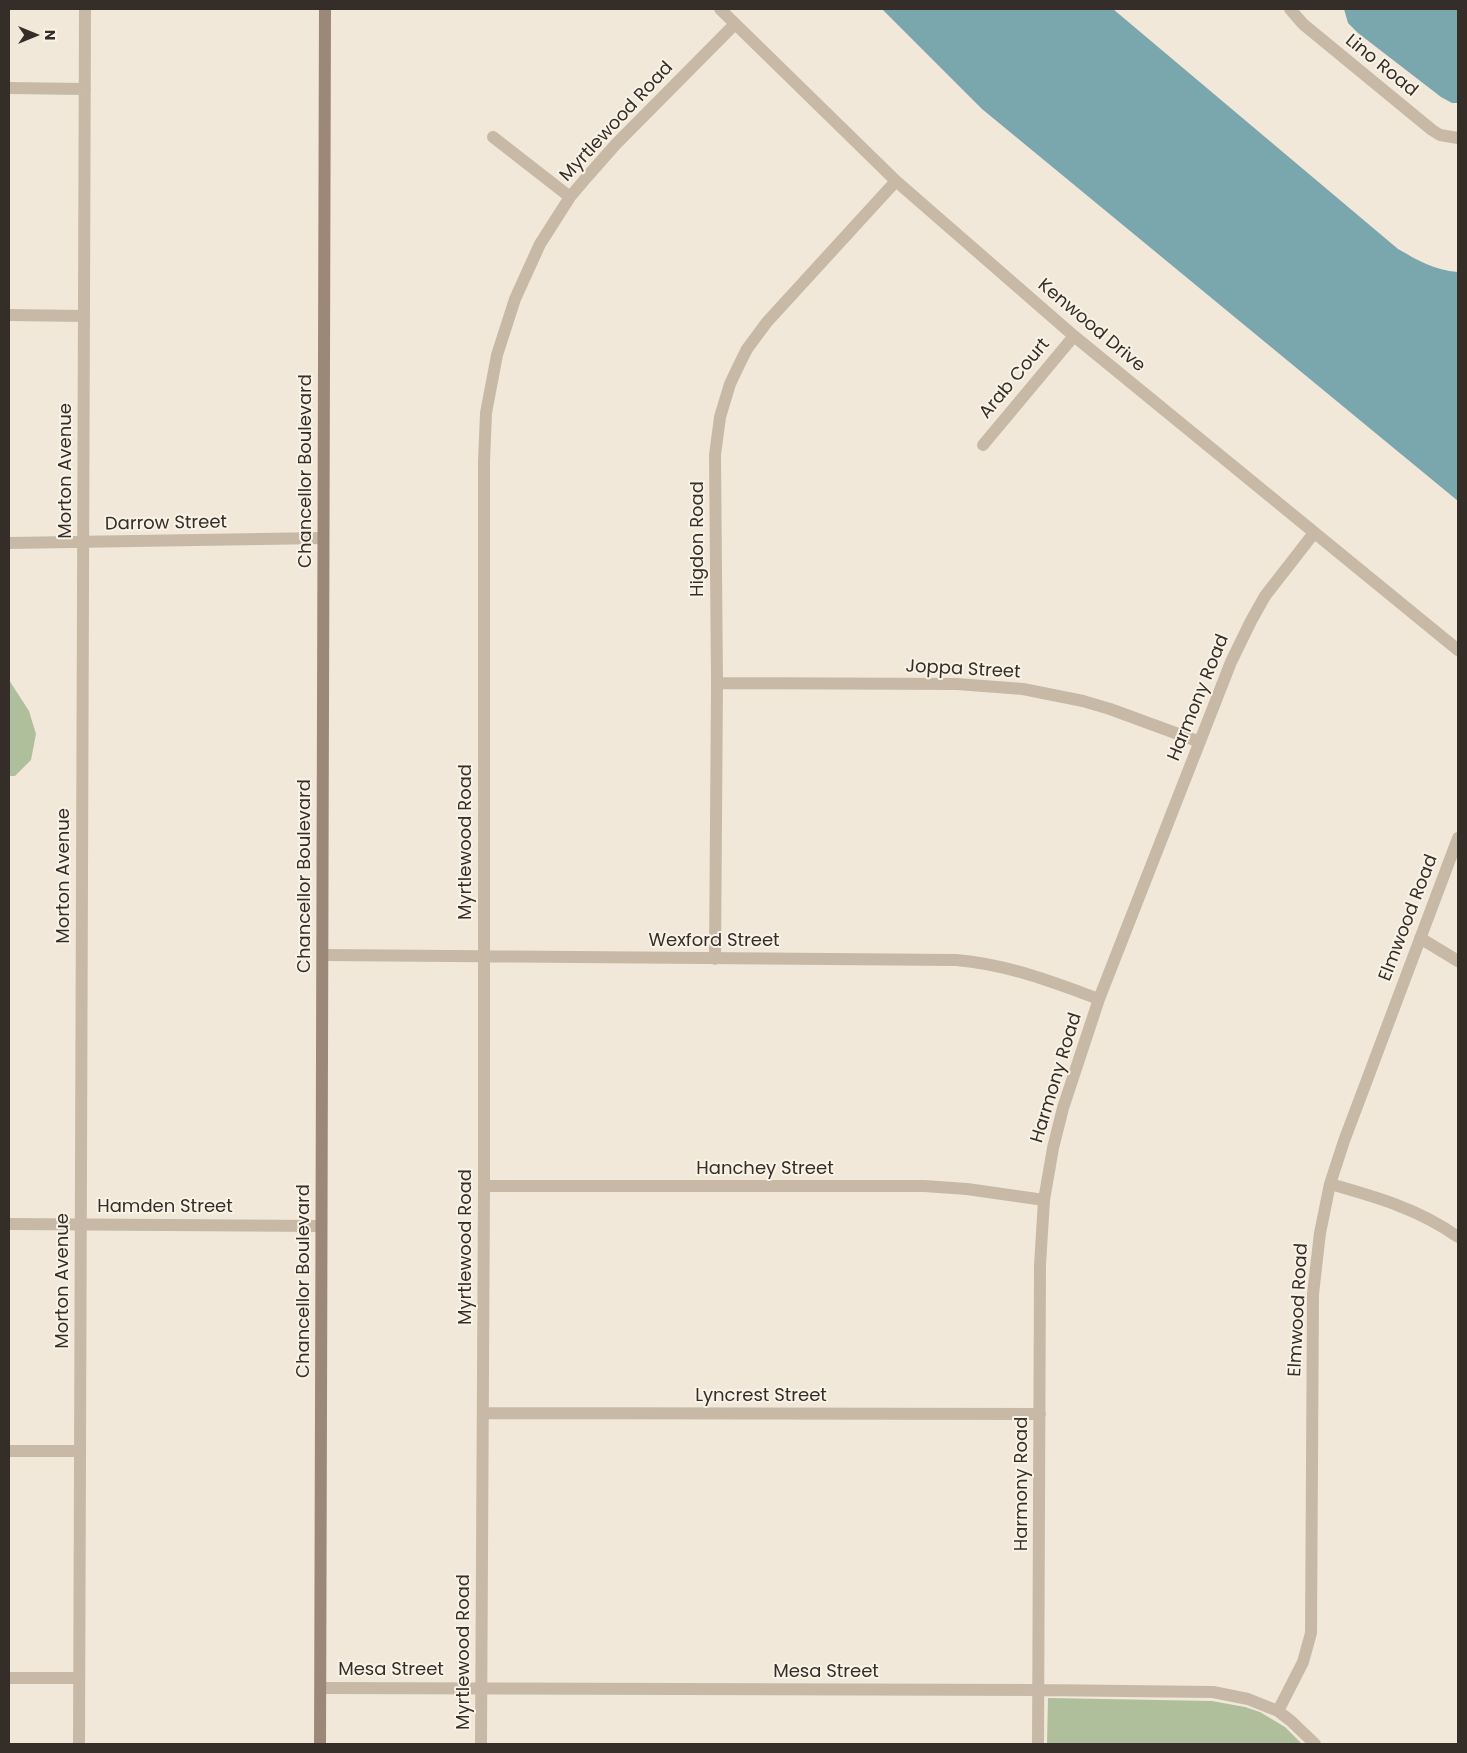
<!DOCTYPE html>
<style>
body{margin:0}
#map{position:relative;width:1467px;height:1753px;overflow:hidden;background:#f1e8da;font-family:Poppins,sans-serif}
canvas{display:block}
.frame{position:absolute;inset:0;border:10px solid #352d27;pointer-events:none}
.north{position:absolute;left:10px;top:10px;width:50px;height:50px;-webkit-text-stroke:4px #f9f2e6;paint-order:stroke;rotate:90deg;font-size:14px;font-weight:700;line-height:20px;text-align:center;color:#352d27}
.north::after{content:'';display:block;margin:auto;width:18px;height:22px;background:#352d27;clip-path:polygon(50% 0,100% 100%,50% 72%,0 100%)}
</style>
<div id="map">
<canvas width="1467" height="1753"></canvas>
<div class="frame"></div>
<div class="north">N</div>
</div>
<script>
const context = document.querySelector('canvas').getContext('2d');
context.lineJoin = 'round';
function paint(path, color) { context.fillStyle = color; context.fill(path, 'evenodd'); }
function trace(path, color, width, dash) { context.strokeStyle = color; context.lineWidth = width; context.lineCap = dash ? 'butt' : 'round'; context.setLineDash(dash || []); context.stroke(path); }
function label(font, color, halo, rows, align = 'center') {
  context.font = font + ' Poppins,sans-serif'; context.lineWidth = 4; context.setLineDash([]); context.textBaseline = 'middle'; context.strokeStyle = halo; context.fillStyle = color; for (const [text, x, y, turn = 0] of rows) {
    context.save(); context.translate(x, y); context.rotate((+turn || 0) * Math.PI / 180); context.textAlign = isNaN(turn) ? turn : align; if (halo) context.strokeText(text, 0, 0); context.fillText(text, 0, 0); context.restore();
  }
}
paint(new Path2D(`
 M9,680L29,711L36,734L31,760L15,776H9Z
 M1048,1698L1212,1701L1245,1707L1260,1712L1285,1727L1302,1744H1047Z`), '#b0bf9b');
paint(new Path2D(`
 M882,9H1113L1398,249C1419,261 1434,270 1458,272V501L982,109Z
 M1344,9H1458V103H1452L1441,97L1358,33L1348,23Z`), '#7aa6ad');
trace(new Path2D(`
 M720,9L896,181L1074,336L1458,650
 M1290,9L1303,24L1432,130L1440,135L1458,138
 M9,88L85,89
 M493,137L570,197
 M9,315L84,316
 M983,445L1074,336
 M9,543L323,538
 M717,683L957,684L1023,689L1083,701L1110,709L1200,742
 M1420,938L1458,961
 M323,955L956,960C1007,964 1052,982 1099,999
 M715,959L717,683L715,455L720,417L730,384L739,365L747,349L767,322L896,181
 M1330,1184C1376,1197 1419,1209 1458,1237
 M484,1186H924L967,1189L1044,1200
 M9,1224L321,1226
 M483,1413L1040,1414
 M9,1451H80
 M9,1678H79
 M321,1688L1039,1690L1213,1692L1248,1699L1278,1711L1291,1721L1315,1744
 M1278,1711L1303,1662L1311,1633L1313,1294L1320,1233L1330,1184L1344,1141L1458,838
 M79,1744L85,9
 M481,1744L484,1186V461L486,413L497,355L515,299L540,244L570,197L586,178L616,144L735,24
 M1038,1744L1040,1265L1044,1200L1053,1148L1063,1108L1099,999L1231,662L1251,621L1265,596L1314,533`), '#c8b9a7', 12);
trace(new Path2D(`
 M320,1744L325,9`), '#9c8878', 12);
label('18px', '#352d27', '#f9f2e6', [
 ["Lino Road",1381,66,39],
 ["Myrtlewood Road",617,122,-47],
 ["Kenwood Drive",1091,326,40],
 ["Arab Court",1015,379,-50],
 ["Morton Avenue",66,471,-90],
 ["Chancellor Boulevard",306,471,-90],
 ["Darrow Street",166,524,-1],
 ["Higdon Road",698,539,-90],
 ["Joppa Street",963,670,3],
 ["Harmony Road",1199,698,-68],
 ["Myrtlewood Road",466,842,-90],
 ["Morton Avenue",64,876,-90],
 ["Chancellor Boulevard",305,876,-90],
 ["Elmwood Road",1409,918,-69],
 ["Wexford Street",714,941],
 ["Harmony Road",1057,1078,-73],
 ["Hanchey Street",765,1169],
 ["Hamden Street",165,1207],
 ["Myrtlewood Road",466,1247,-90],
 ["Morton Avenue",63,1281,-90],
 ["Chancellor Boulevard",304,1281,-90],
 ["Elmwood Road",1299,1310,-87],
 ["Lyncrest Street",761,1396],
 ["Harmony Road",1022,1484,-90],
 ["Myrtlewood Road",464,1652,-90],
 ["Mesa Street",391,1670],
 ["Mesa Street",826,1672]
]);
</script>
